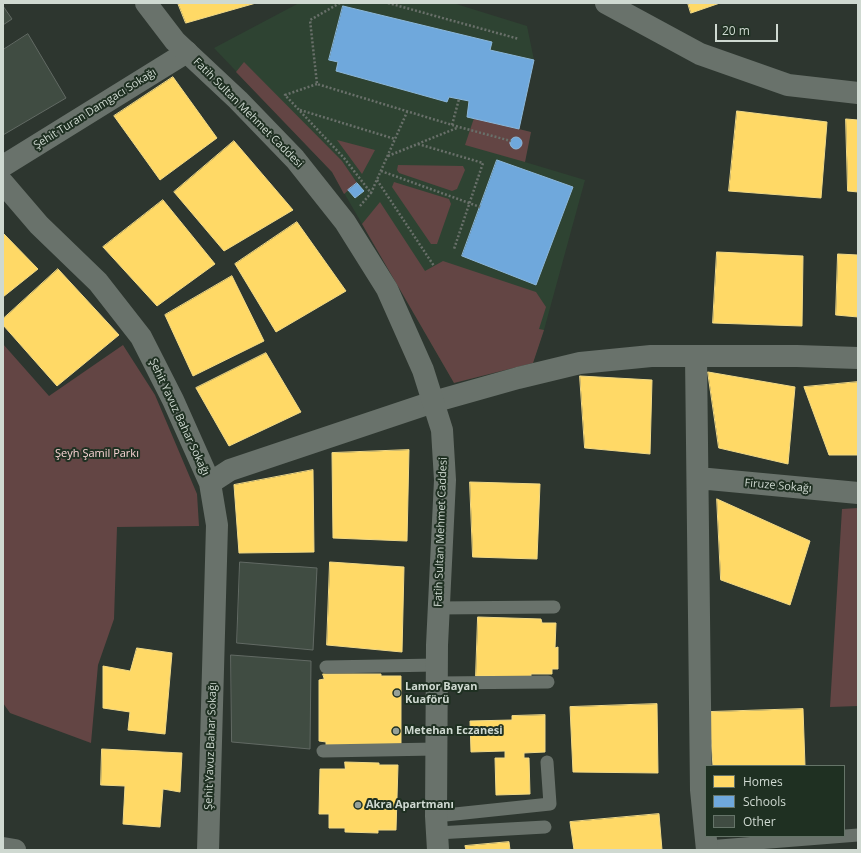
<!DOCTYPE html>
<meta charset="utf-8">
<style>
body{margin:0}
#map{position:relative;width:861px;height:853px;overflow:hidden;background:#2d362f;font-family:"Open Sans",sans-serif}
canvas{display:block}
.frame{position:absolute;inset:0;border:4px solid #cfd9d1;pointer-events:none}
.legend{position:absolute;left:705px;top:765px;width:140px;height:72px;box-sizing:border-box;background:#1f3022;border:1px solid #657468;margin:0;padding:5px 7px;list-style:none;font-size:12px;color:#cfd9d1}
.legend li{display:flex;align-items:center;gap:8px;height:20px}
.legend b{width:20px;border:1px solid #657468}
.scale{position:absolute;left:715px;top:24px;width:63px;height:18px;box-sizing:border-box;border:2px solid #cfd9d1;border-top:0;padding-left:5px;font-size:12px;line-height:14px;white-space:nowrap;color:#cfd9d1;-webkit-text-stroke:3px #1f3022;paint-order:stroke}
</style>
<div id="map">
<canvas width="861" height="853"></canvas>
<div class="frame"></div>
<ul class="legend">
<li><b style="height:11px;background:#ffd966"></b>Homes</li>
<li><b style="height:11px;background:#6fa8dc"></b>Schools</li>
<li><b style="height:11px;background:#404c42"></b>Other</li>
</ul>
<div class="scale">20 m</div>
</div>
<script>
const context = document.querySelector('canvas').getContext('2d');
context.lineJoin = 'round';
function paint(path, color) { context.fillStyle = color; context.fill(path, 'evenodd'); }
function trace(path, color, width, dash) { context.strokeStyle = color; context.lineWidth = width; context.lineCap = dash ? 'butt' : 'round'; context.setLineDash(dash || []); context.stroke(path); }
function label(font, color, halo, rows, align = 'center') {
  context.font = font + ' "Open Sans",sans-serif'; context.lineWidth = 4; context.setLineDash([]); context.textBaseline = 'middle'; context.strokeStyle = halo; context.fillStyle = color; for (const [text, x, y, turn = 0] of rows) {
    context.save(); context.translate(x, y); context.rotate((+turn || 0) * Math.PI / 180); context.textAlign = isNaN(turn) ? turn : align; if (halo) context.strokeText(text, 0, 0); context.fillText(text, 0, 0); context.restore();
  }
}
paint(new Path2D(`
 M299,3H453L527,26L534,60L519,129L531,132L525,162L585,180L544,330L533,363L454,383L332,172L214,48Z`), '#2e4332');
paint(new Path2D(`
 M244,62L342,161L357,183L344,194L332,172L236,72Z
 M474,118L531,132L525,162L465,145Z
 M337,140L375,150L362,174Z
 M398,165L463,166L465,170L457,189L452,191L399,173L397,170Z
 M394,182L449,199L451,204L437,244H431L392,187Z
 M380,202L425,271L443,261L536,292L546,307L539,329L544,330L533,363L454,383L362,224Z
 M3,344L49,396L123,345L155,395L197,494L199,526L117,527L114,619L98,665L91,743L10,713L3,703Z
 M858,508V706L830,707L842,509Z`), '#634544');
const homes = new Path2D(`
 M178,3H256L186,23Z
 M688,3H720L691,13Z
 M173,77L217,138L160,180L114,116Z
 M737,111L827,122L821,198L729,191Z
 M846,119L858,120V192L848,191Z
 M234,141L293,210L224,251L174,192Z
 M163,200L215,264L157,306L103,247Z
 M297,222L346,291L276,332L235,264Z
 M3,233L38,269L3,297Z
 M717,252L803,256L802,326L713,323Z
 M838,254L858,255V317L836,315Z
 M58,269L119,335L57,386L3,325V319Z
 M232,276L264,341L193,376L165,315Z
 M266,353L301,412L229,446L196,388Z
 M708,372L795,387L788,464L719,448Z
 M580,376L652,380L650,454L585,448Z
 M858,382V455H829L804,387Z
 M409,450L407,541L333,538L332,453Z
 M313,470L314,552L239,553L234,485Z
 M470,482L540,484L537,559L473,557Z
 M717,499L810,541L790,605L721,580Z
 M330,562L404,567L402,652L327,645Z
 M478,617L541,619L542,623H556L555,648L558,647V669H552V674H531V677L476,676Z
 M137,648L172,653L165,734L128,730L130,712L103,708V666L130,671Z
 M323,674H381V676H401V745H326V742L319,741V680L324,679Z
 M657,704L658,773L573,772L570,707Z
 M803,709L805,766H713L709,712Z
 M545,715V752L524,753V758H529L530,794L496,795L495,758H505V751L471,752L470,721L512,720V716Z
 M102,749L182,753L180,792L163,789L160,827L123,824L125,786L101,785Z
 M345,762L379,763V765H398L396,830H378V833L345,832V828H329V814H319L320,769H345Z
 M659,814L662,850H574L570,822Z
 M509,842L510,850H466L465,846Z`);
paint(homes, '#ffd966');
trace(homes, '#f1d986', 1);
const schools = new Path2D(`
 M343,6L492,42L490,50L534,60L519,129L467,117L469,101L449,97L447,102L336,71L338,62L329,60Z
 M510 143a6 6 0 1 1 12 0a6 6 0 1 1-12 0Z
 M497,160L573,187L536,285L462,256Z
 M357,183L364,191L355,198L348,190Z`);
paint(schools, '#6fa8dc');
trace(schools, '#8cb7d9', 1);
const building = new Path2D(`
 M3,6L12,19L3,25Z
 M28,34L66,98L3,135V50Z
 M240,562L317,568L313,650L237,643Z
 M231,655L311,661L310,749L232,742Z`);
paint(building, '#404c42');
trace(building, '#626a64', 1);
trace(new Path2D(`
 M340,3L310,20L317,84L459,127L511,141
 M388,3L519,39
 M317,84L285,95L344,158L371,193L407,112
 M300,110L395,139
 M452,125L459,99
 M418,144L483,163L454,249
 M388,156L457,128
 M381,171L480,207
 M377,180L434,266
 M360,206L371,193`), '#69706a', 2.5, [2, 2]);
trace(new Path2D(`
 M438,608L554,607
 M326,667L436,665
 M437,683L548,682
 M323,751L436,749
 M436,816L550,804L547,762
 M437,833L545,827
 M707,847L858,835`), '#69726b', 13);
trace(new Path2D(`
 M606,3L700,54L788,85L858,93
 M3,166L187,52
 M3,183L39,225L98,282L141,337L173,400L210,483L217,525L208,850
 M696,356L701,790L707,850
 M698,478L858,493
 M210,483L230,470L433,402L518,378L580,363L651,356H797L858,358
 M3,848L15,850`), '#69726b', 22);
trace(new Path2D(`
 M146,3L175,41L238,100L295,159L345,222L387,289L423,370L442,430L445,480L437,645L436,816L438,850`), '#69726b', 22);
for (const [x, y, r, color] of [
 [397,693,4,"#96a098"],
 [396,731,4,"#96a098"],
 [358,805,4,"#96a098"]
]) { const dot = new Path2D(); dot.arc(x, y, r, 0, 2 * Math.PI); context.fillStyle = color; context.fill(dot); trace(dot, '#1f3022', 1.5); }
label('11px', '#cfd9d1', '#1f3022', [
 ["Şehit Turan Damgacı Sokağı",95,109,-32],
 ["Fatih Sultan Mehmet Caddesi",248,113,45],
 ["Şehit Yavuz Bahar Sokağı",179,417,65],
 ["Firuze Sokağı",778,486,5],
 ["Fatih Sultan Mehmet Caddesi",441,532,-88],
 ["Şehit Yavuz Bahar Sokağı",211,746,-88]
]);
label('11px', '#f9d4d4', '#1f3022', [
 ["Şeyh Şamil Parkı",97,454]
]);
label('bold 11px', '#cfd9d1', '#1f3022', [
 ["Lamor Bayan",405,687],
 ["Kuaförü",405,700],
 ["Metehan Eczanesi",404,731],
 ["Akra Apartmanı",366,805]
], 'left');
</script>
